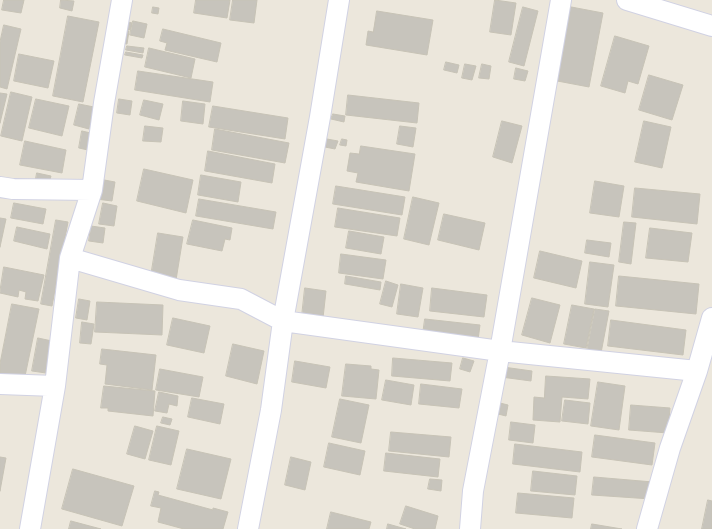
<!DOCTYPE html>
<style>
body{margin:0}
canvas{display:block;background:#ece7dc}
</style>
<canvas width="712" height="529"></canvas>
<script>
const context = document.querySelector('canvas').getContext('2d');
context.lineJoin = 'round';
function paint(path, color) { context.fillStyle = color; context.fill(path, 'evenodd'); }
function trace(path, color, width, dash) { context.strokeStyle = color; context.lineWidth = width; context.lineCap = dash ? 'butt' : 'round'; context.setLineDash(dash || []); context.stroke(path); }
const building = new Path2D(`
 M4,0H24L21,13L2,10Z
 M61,0L74,1L72,11L60,8Z
 M196,0H230L227,18L194,13Z
 M233,0H257L254,23L230,20Z
 M495,0L516,3L511,35L490,32Z
 M566,6L603,13L589,87L552,80Z
 M153,7L159,8L158,14L152,13Z
 M523,7L538,11L524,66L509,62Z
 M377,11L433,20L427,55L366,45L368,31L373,32Z
 M68,16L99,22L83,102L53,96Z
 M133,21L147,24L144,38L130,35Z
 M128,22L132,23L130,30L126,29Z
 M4,25L21,29L7,89L0,87V42Z
 M163,29L221,43L217,62L165,50L167,43L160,41Z
 M122,30L129,31L127,44L119,43Z
 M615,36L649,46L638,84L628,81L625,93L601,86Z
 M127,46L144,48L143,53L126,50Z
 M149,48L195,59L191,78L145,67Z
 M126,52L143,55L142,58L125,55Z
 M19,54L54,61L48,88L14,81Z
 M446,62L459,65L457,73L444,70Z
 M465,64L476,66L472,80L462,78Z
 M482,64L491,66L489,79L479,78Z
 M516,68L528,71L525,81L514,79Z
 M138,71L213,82L210,102L135,90Z
 M649,75L683,85L672,120L639,110Z
 M11,92L32,97L22,141L1,136Z
 M0,93L7,94L0,123Z
 M348,95L419,103L417,123L346,115Z
 M36,99L69,106L62,136L29,128Z
 M119,99L132,101L130,115L117,113Z
 M144,100L163,104L159,120L140,115Z
 M183,101L205,104L203,124L181,121Z
 M79,104L94,107L89,129L74,125Z
 M213,106L288,118L285,139L209,127Z
 M333,114L345,116L344,122L331,119Z
 M502,121L522,126L512,163L493,157Z
 M644,121L671,127L662,168L635,162Z
 M145,126L163,128L161,142L143,141Z
 M400,126L416,128L413,147L397,144Z
 M215,129L289,143L285,163L212,150Z
 M82,131L95,134L92,151L79,148Z
 M327,139L338,141L335,149L325,147Z
 M342,139L347,140L346,146L340,145Z
 M25,141L66,150L62,173L20,165Z
 M361,146L415,154L409,191L356,182L358,173L347,171L350,153L359,154Z
 M208,151L275,164L272,183L205,171Z
 M144,169L193,180L186,213L137,201Z
 M37,173L51,176L48,187L35,184Z
 M201,175L241,182L238,202L198,195Z
 M99,179L115,182L112,201L96,199Z
 M595,181L624,186L619,217L590,213Z
 M336,186L405,197L402,215L333,204Z
 M635,188L700,194L697,224L632,217Z
 M413,197L439,203L429,245L404,239Z
 M199,199L276,212L273,229L196,216Z
 M14,203L46,209L43,224L11,218Z
 M103,203L117,206L114,226L99,224Z
 M338,208L400,218L397,236L335,227Z
 M444,214L485,223L479,250L438,240Z
 M0,218L6,219L0,247Z
 M56,220L68,222L52,306L41,304Z
 M193,220L232,228L230,240L225,239L222,251L187,244Z
 M624,222L636,223L631,264L619,262Z
 M91,226L105,228L103,243L89,241Z
 M17,227L50,234L47,249L14,241Z
 M650,228L692,233L688,262L646,258Z
 M349,231L384,237L381,254L346,248Z
 M158,233L183,237L176,280L151,276Z
 M587,240L611,243L609,257L585,253Z
 M540,251L582,261L576,288L534,278Z
 M341,254L386,260L383,279L339,273Z
 M590,262L614,265L608,307L585,304Z
 M4,267L44,275L38,301L25,299L26,292L19,290L18,297L0,293Z
 M346,276L381,282L380,290L345,284Z
 M619,276L699,284L696,314L616,306Z
 M386,281L398,285L392,307L380,304Z
 M401,284L423,288L418,317L397,314Z
 M305,288L326,291L323,318L302,316Z
 M432,288L487,295L484,317L430,311Z
 M532,298L560,305L550,343L522,335Z
 M79,299L90,301L87,320L76,318Z
 M97,302L163,305L162,335L95,332Z
 M12,304L39,309L24,381L0,376V364Z
 M572,305L594,309L586,348L564,344Z
 M595,309L609,311L601,353L587,350Z
 M173,318L210,326L204,353L167,345Z
 M425,319L480,325L478,340L423,334Z
 M611,320L686,330L683,355L608,346Z
 M82,322L94,324L91,344L80,343Z
 M38,338L52,341L46,373L32,371Z
 M233,344L264,351L257,384L226,376Z
 M102,349L156,355L152,390L105,384L107,365L100,364Z
 M393,358L452,363L450,381L392,376Z
 M463,358L474,361L470,372L460,369Z
 M295,361L330,367L326,388L292,382Z
 M346,364L371,366V369L379,370L376,399L342,396Z
 M503,367L532,371L531,381L501,377Z
 M160,369L203,377L199,397L156,390Z
 M546,376L590,379L588,399L562,397L560,422L533,420L534,397L544,398Z
 M386,380L414,385L411,405L382,400Z
 M598,382L625,386L619,430L591,426Z
 M421,384L462,389L459,408L419,404Z
 M104,386L155,391L153,416L108,411V408H101Z
 M159,392L178,396L177,406L169,404L167,413L155,411Z
 M192,398L224,404L220,424L188,417Z
 M340,399L369,405L361,443L332,437Z
 M565,400L590,403L588,424L562,421Z
 M496,402L508,405L506,416L494,413Z
 M631,405L670,408L668,433L629,430Z
 M163,417L172,419L170,425L161,423Z
 M511,422L535,425L533,443L509,440Z
 M135,426L153,431L145,459L127,454Z
 M157,426L179,431L171,465L149,460Z
 M391,432L451,437L449,457L389,451Z
 M595,435L655,443L652,465L592,457Z
 M329,443L365,451L360,475L324,467Z
 M515,444L582,452L580,472L513,464Z
 M187,449L231,459L221,499L177,489Z
 M386,453L440,459L438,477L384,471Z
 M0,457L6,458L0,491Z
 M291,457L311,462L305,490L285,485Z
 M73,469L134,486L122,526L62,509Z
 M533,471L577,476L575,495L531,491Z
 M594,477L653,482L651,499L592,495Z
 M430,479L442,480L441,491L428,489Z
 M155,491L159,492L158,495L213,510V508L228,512L223,529H184L158,522L161,508L151,506Z
 M518,493L574,498L572,518L516,513Z
 M708,500L712,501V529H702Z
 M406,506L438,516L435,529H415L400,524Z
 M331,512L371,522L369,529H327Z
 M71,521L101,529H69Z
 M388,524L406,529H387Z
 M592,524L622,529H591Z`);
paint(building, '#c7c4bc');
trace(building, '#c7c3b6', 1);
const street = new Path2D(`
 M627,0L712,26
 M0,187L13,189L92,190
 M70,258L179,290L241,299L283,321L500,351L697,371
 M0,384L55,386
 M30,529L55,386L70,258L92,190L104,103L122,0
 M248,529L271,410L283,321L320,117L339,0
 M470,529L473,491L500,351L561,0
 M647,529L670,448L697,371L712,318`);
trace(street, '#d1d2e3', 22);
trace(street, '#fff', 20);
</script>
